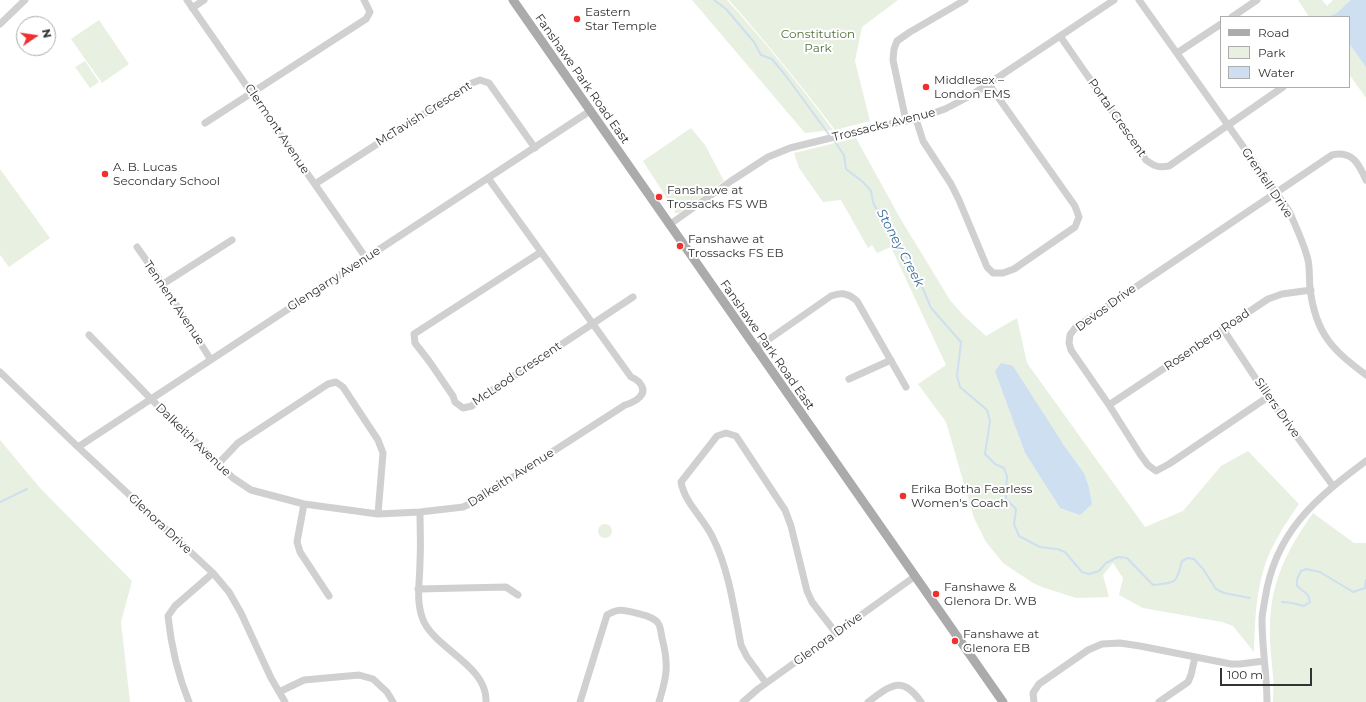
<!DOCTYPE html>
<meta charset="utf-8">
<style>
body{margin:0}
#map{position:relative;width:1366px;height:702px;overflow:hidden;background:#fff;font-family:Montserrat,sans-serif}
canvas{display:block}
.legend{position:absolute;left:1220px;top:16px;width:130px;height:72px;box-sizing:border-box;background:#fff;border:1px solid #adadad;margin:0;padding:5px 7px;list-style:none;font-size:12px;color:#333}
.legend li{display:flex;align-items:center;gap:8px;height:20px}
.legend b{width:20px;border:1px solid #adadad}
.north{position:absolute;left:16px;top:16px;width:40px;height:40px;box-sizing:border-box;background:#fff;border:1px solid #adadad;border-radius:50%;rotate:77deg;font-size:11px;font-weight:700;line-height:16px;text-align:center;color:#333}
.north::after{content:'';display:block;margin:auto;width:14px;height:18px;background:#ef302f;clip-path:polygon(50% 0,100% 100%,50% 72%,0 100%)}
.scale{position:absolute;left:1220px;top:668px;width:92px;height:18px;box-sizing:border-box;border:2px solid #333;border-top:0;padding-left:5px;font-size:12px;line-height:14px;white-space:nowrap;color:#333;-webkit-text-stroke:3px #fff;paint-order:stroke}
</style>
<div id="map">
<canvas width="1366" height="702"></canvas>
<ul class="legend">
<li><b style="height:5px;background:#ababab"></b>Road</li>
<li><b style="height:11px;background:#e8f0e1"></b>Park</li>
<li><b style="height:11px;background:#cddff0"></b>Water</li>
</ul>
<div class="north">N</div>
<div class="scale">100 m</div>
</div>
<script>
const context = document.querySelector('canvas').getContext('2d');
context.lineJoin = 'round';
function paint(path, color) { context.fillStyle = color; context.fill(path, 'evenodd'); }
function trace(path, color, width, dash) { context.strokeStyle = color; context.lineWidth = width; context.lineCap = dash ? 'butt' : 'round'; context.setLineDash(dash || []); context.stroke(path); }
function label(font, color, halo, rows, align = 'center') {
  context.font = font + ' Montserrat,sans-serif'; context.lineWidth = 4; context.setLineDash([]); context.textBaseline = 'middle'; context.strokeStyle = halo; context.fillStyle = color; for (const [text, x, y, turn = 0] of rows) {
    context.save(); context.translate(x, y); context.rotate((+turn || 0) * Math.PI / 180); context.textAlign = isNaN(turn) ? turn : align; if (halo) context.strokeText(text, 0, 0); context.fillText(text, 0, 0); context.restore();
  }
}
paint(new Path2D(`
 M692,0H727C765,42 800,85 833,130L805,133Z
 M729,0H898L862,27L855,61L870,121L835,130C801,85 766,42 729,0Z
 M1298,0H1322L1327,6L1333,0H1366V98L1349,74V17H1309Z
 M99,20L129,64L102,83L71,39Z
 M85,61L99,82L90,88L75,67Z
 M691,128L705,145L724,181L679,213H674L675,211L643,161Z
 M856,138L900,218L950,300L964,316L986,336L1017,318L1027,363L1145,527L1183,511L1221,466L1248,451L1299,504C1288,519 1278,535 1270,552C1256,584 1255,618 1254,652L1233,626L1222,622L1143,608L1119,595L1123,578L1113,563L1103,575L1109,597L1076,598L1042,587L1033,583L1003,563L986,542L974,518L946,422L918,384L946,365L891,247L877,253L872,245L868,248L841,200L823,202L799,168L794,153ZM1004,393L1063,444L1084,473L1089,487L1092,504L1060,508L1025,453Z
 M0,169L50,238L9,267L0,255Z
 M0,440L40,488L132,581L121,622L130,702H0Z
 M1313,513L1354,543H1366V702H1273C1273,694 1274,686 1273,677C1272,660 1269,643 1270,625C1271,580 1288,549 1313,513Z
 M598 531a7 7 0 1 1 14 0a7 7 0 1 1-14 0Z`), '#e8f0e1');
paint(new Path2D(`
 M1351,0H1366V67L1349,43V17H1328L1337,13Z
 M1001,363L1013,366L1063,444L1084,473L1089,487L1092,504L1080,515L1060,508L1025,453L995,371Z`), '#cddff0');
trace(new Path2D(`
 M714,0L726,9L754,42L761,55L772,59L786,76L830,136
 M833,139L844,155L846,169L863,182L871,191L873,202L883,223L897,240L907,257L921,284L931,308L961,342L957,376L960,387L987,410L990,421L985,454L995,464L1004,468L1007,476L1006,491V499L1016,509L1014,524L1019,536L1040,547L1057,549L1065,552L1082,572L1089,574L1099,571L1106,563L1118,557L1127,558L1153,585C1176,582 1176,585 1182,561L1188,558L1194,559L1203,569L1216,589L1224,593L1250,598
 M0,502L27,489
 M1282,602L1292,603L1304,606L1310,602L1308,595L1297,586V579L1301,571L1306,569L1320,572L1353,592L1365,588L1366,580`), '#cddff0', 2);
trace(new Path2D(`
 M187,0L366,258
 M1139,0L1289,211C1296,227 1304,243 1308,260C1310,269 1309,279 1310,288C1312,305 1317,325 1328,340C1338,354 1353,365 1366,375
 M192,8L204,0
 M1232,17L1257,0
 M0,24L25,0
 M1060,36L1146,160C1154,166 1158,168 1169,166L1283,87
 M1177,53L1221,24
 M916,119L923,141L951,184L959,200L987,267L993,273H1003L1014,269L1075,227L1079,217L1075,206L988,83
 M906,121L893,60L894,49L897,41L910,32L965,0
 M205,123L366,19L370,12L364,0
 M315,184L472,83L480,80L489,83L535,148
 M669,225L731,181L768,157L790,148L875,127L916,119L945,109L970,96L1114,0
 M137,247L163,284L211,360
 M541,252L414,334L415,343L429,361L453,396L455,402L463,408L472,406L479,399L633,297
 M163,284L232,240
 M1223,329L1268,397L1333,486
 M89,335L151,399L233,478L251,490L304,504L378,514L420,512L463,507L476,501L625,405C635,402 650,394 639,382C637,380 634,378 631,377L488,178
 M755,349L831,296C841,292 848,293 857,301L906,387
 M0,372L78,447L213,573L229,592L241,613L271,678L285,702
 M849,379L891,360
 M1268,397L1169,464L1156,471L1148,465L1140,454L1109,405L1071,350L1069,343L1070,335L1075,328L1332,155C1352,150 1359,164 1366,180
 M1109,405L1268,299L1282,294L1311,290
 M78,447L590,111
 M218,464L238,443L328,384L336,382L343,387L378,440L383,453L378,514
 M304,504L297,542L300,552L329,596
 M420,512C420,528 421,545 420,561C420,582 415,602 424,622C438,650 488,667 486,702
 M418,589L506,587L518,595
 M766,683L747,657L741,645C734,609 729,570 713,538C704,518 685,504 681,482L717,436L726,433L736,436L785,510L791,526L807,591L812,602L836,633
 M279,692L304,680L359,675L373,679L387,692L393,702
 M189,702C178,675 171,645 168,616L175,606L213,573
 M580,702L607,615C619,608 623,610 636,613C643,615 654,617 658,623C661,627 661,634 662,638C669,665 667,676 659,702
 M743,702L758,689L914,577
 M868,702C890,686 902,674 921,702
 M1034,702L1033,693L1039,684L1088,650L1102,644L1120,643L1140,646L1231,664H1240L1264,661
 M1159,702L1188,682L1191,675L1195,657
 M1267,702C1267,675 1262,648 1262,620C1262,613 1264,606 1265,599C1275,532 1315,499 1366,461`), '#d0d0d0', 7);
trace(new Path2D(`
 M513,0L1003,702`), '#ababab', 9);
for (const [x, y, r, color] of [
 [577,19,4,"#ef302f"],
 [926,87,4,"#ef302f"],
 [105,174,4,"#ef302f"],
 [659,197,4,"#ef302f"],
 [680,246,4,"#ef302f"],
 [903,496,4,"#ef302f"],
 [936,594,4,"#ef302f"],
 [955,641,4,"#ef302f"]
]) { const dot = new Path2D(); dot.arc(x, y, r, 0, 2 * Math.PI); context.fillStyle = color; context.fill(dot); trace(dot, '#fff', 1.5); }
label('12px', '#333', '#fff', [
 ["Eastern",585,12],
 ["Star Temple",585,26],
 ["Middlesex –",934,80],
 ["London EMS",934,94],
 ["A. B. Lucas",113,167],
 ["Secondary School",113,181],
 ["Fanshawe at",667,190],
 ["Trossacks FS WB",667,204],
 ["Fanshawe at",688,239],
 ["Trossacks FS EB",688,253],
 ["Erika Botha Fearless",911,489],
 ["Women's Coach",911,503],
 ["Fanshawe &",944,587],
 ["Glenora Dr. WB",944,601],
 ["Fanshawe at",963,634],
 ["Glenora EB",963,648]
], 'left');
label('12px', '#51723c', '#fff', [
 ["Constitution",818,34],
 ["Park",818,48]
]);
label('12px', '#333', '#fff', [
 ["Fanshawe Park Road East",582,79,55],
 ["McTavish Crescent",424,114,-32],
 ["Portal Crescent",1117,118,55],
 ["Trossacks Avenue",884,125,-14],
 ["Clermont Avenue",277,129,56],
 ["Grenfell Drive",1267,183,56],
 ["Glengarry Avenue",334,279,-33],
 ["Tennent Avenue",174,303,56],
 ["Devos Drive",1106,308,-36],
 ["Rosenberg Road",1207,340,-34],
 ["Fanshawe Park Road East",767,345,55],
 ["McLeod Crescent",517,374,-34],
 ["Sillers Drive",1277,408,55],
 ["Dalkeith Avenue",193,440,44],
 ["Dalkeith Avenue",511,478,-32],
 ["Glenora Drive",160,524,43],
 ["Glenora Drive",828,639,-36]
]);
label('italic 13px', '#3a6e9b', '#fff', [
 ["Stoney Creek",900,248,62]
]);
</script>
